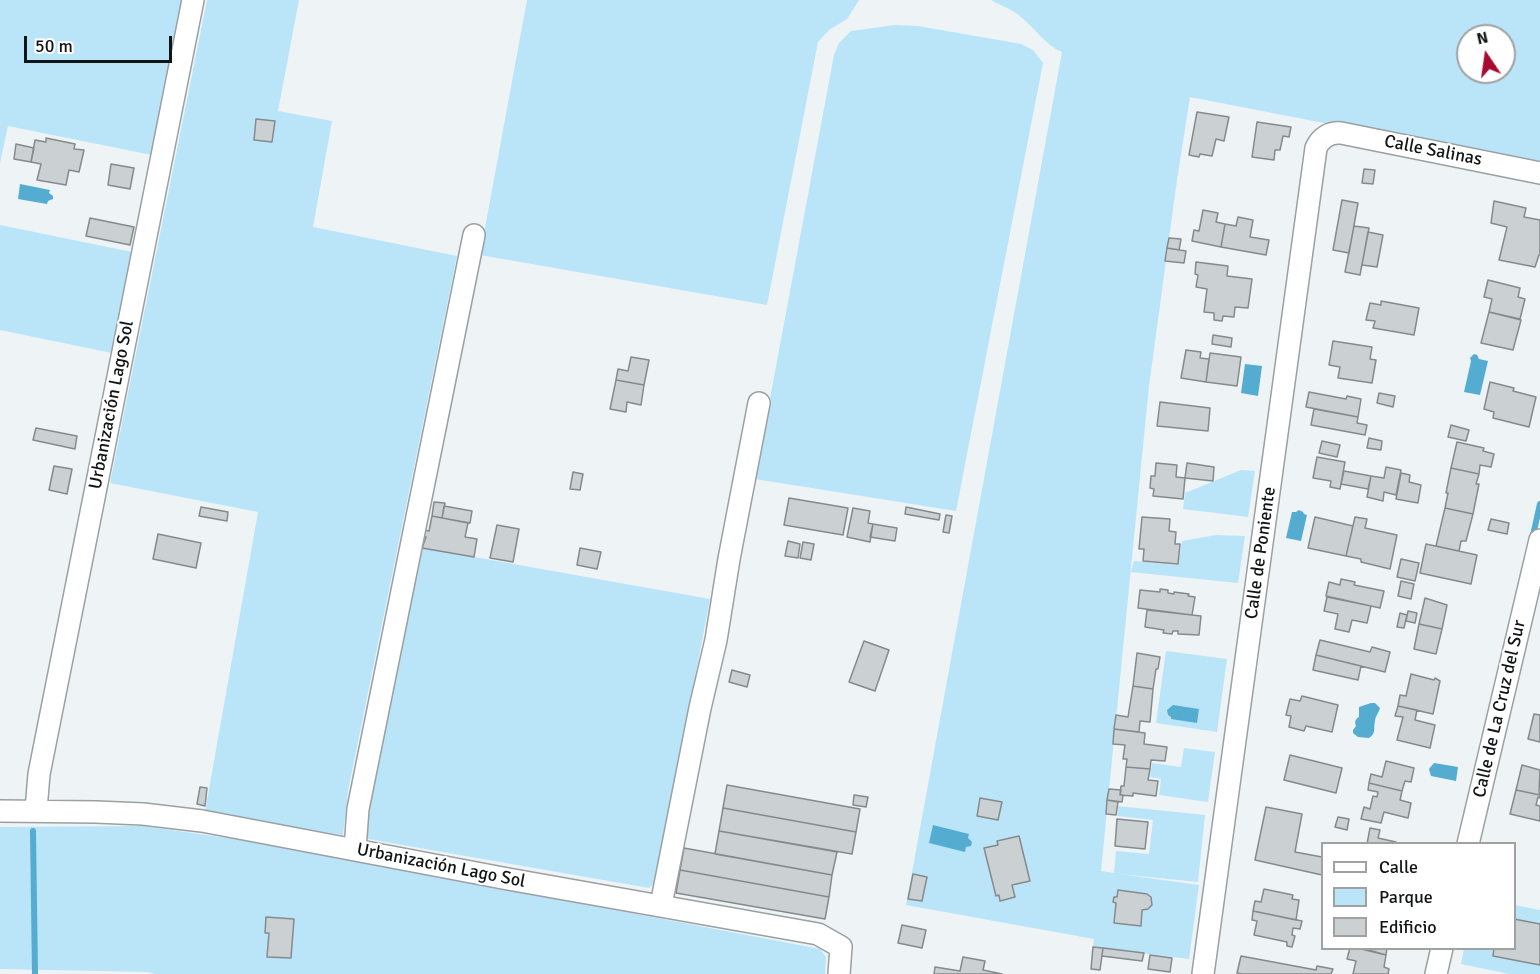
<!DOCTYPE html>
<meta charset="utf-8">
<style>
body{margin:0}
#map{position:relative;width:1540px;height:974px;overflow:hidden;background:#eef3f6;font-family:Signika,sans-serif}
canvas{display:block}
.legend{position:absolute;left:1321px;top:842px;width:195px;height:108px;box-sizing:border-box;background:#fff;border:2px solid #a0a1a1;margin:0;padding:8px 10px;list-style:none;font-size:18px;color:#121415}
.legend li{display:flex;align-items:center;gap:12px;height:30px}
.legend b{width:30px;border:2px solid #a0a1a1}
.north{position:absolute;left:1456px;top:24px;width:60px;height:60px;box-sizing:border-box;background:#fff;border:2px solid #a0a1a1;border-radius:50%;rotate:347deg;font-size:16px;font-weight:700;line-height:24px;text-align:center;color:#121415}
.north::after{content:'';display:block;margin:auto;width:21px;height:27px;background:#a60c2f;clip-path:polygon(50% 0,100% 100%,50% 72%,0 100%)}
.scale{position:absolute;left:24px;top:36px;width:148px;height:27px;box-sizing:border-box;border:3px solid #121415;border-top:0;padding-left:8px;font-size:18px;line-height:21px;white-space:nowrap;color:#121415;-webkit-text-stroke:4px #fff;paint-order:stroke}
</style>
<div id="map">
<canvas width="1540" height="974"></canvas>
<ul class="legend">
<li><b style="height:8px;background:#fff"></b>Calle</li>
<li><b style="height:16px;background:#bae5f9"></b>Parque</li>
<li><b style="height:16px;background:#cbd1d3"></b>Edificio</li>
</ul>
<div class="north">N</div>
<div class="scale">50 m</div>
</div>
<script>
const context = document.querySelector('canvas').getContext('2d');
context.lineJoin = 'round';
function paint(path, color) { context.fillStyle = color; context.fill(path, 'evenodd'); }
function trace(path, color, width, dash) { context.strokeStyle = color; context.lineWidth = width; context.lineCap = dash ? 'butt' : 'round'; context.setLineDash(dash || []); context.stroke(path); }
function label(font, color, halo, rows, align = 'center') {
  context.font = font + ' Signika,sans-serif'; context.lineWidth = 4.5; context.setLineDash([]); context.textBaseline = 'middle'; context.strokeStyle = halo; context.fillStyle = color; for (const [text, x, y, turn = 0] of rows) {
    context.save(); context.translate(x, y); context.rotate((+turn || 0) * Math.PI / 180); context.textAlign = isNaN(turn) ? turn : align; if (halo) context.strokeText(text, 0, 0); context.fillText(text, 0, 0); context.restore();
  }
}
paint(new Path2D(`
 M0,0H183L152,155L8,126L0,163Z
 M207,0H299L278,111L332,121L313,227L457,256L348,791L343,835L205,812L258,512L110,483Z
 M527,0H859L847,19L829,30L818,42L767,305L480,255Z
 M991,0H1540V165L1190,97L1177,180L1149,386L1101,871L1114,873L1116,851L1149,854L1153,820L1117,816L1118,806L1205,815L1198,882L1119,874L1199,885L1189,959L1093,947L1094,939L906,905L1062,52C1045,45 1035,28 1021,17C1013,9 1001,6 991,0ZM1468,36H1504V72H1468Z
 M895,25L918,26L1021,44L1033,50L1043,63L956,511L755,479L834,55L839,43L851,31Z
 M0,225L132,252L112,353L0,330Z
 M1241,470L1255,471L1248,517L1183,509L1185,493Z
 M1216,535L1245,536L1238,583L1131,572L1134,561L1178,565L1182,541Z
 M418,547L710,599L656,882L649,888L368,839L365,831Z
 M1166,651L1227,659L1217,732L1156,723Z
 M1184,748L1215,752L1208,802L1159,795L1161,779L1150,777L1152,763L1181,767Z
 M143,826L270,844L820,949L826,957L825,974H155L148,972L0,969V827Z
 M1515,905L1540,910V974H1509L1461,964L1464,949L1514,948Z`), '#bae5f9');
paint(new Path2D(`
 M20,184L50,190L49,193L53,196V199L48,201L47,204L18,199Z
 M1474,354L1477,355L1479,359L1488,361L1480,395L1464,392L1471,361L1470,358Z
 M1245,364L1262,366L1258,396L1241,393Z
 M1299,510L1303,512L1304,514L1307,515L1301,541L1286,538L1292,512H1296Z
 M1371,703H1375L1380,708C1379,712 1375,717 1375,721C1373,729 1377,732 1369,738L1358,737L1353,733V730L1356,726C1354,721 1356,719 1359,717V707Z
 M1173,705L1199,709L1197,723L1171,719V717L1168,715L1167,710Z
 M1434,763L1458,767L1456,781L1431,776L1429,769Z
 M933,825L969,834L968,838L972,842L971,846L966,847L965,852L929,843Z`), '#54acd1');
trace(new Path2D(`
 M1532,540L1540,504
 M33,831L35,974`), '#54acd1', 6);
const building = new Path2D(`
 M1197,112L1229,117L1224,141L1216,139L1212,156L1200,154L1199,157L1189,155Z
 M256,119L275,121L272,142L254,140Z
 M1257,122L1291,127L1289,137L1283,136L1280,150H1275L1274,160L1252,157Z
 M46,138L75,144L74,149L84,150L79,172L69,170L66,185L37,180L41,164L31,162L35,140L46,142Z
 M16,144L34,148L31,162L14,159Z
 M111,164L134,168L130,189L108,185Z
 M1364,169L1375,170L1373,184L1362,183Z
 M1342,200L1358,203L1349,253L1333,250Z
 M1494,201L1526,208L1524,217L1540,220V255H1539L1535,267L1499,260L1507,227L1491,223Z
 M1203,210L1218,213L1216,222L1225,224L1221,247L1192,241L1194,230L1199,231Z
 M1238,217L1253,220L1250,237L1269,240L1266,255L1221,247L1225,224L1236,226Z
 M90,218L134,227L130,245L86,236Z
 M1354,226L1369,228L1360,275L1345,272Z
 M1368,232L1383,235L1377,267L1362,265Z
 M1169,238L1181,239L1179,250L1167,248Z
 M1167,248L1186,251L1184,263L1165,261Z
 M1196,262L1228,266L1227,276L1252,279L1248,308L1235,307L1234,317L1223,316L1222,321L1214,320V313L1204,312L1207,289L1196,287L1198,275L1195,274Z
 M1488,280L1520,288L1518,297L1525,299L1520,319L1489,312L1492,299L1484,297Z
 M1381,301L1419,308L1414,335L1373,328L1375,321L1366,320L1370,303L1381,305Z
 M1489,312L1521,320L1513,350L1481,343Z
 M1213,335L1232,338L1231,347L1212,344Z
 M1333,341L1372,347L1370,359L1376,360L1372,383L1338,378L1340,367L1329,365Z
 M1186,350L1201,352L1200,358L1209,359L1206,382L1181,378Z
 M1210,353L1241,357L1237,386L1206,382Z
 M631,357L649,360L644,385L616,380L618,369L628,371Z
 M616,380L644,385L641,405L627,402L626,412L610,409Z
 M1490,382L1514,388L1513,391L1536,397L1529,427L1493,418L1494,412L1484,409Z
 M1309,392L1346,399L1347,396L1361,399L1358,417L1306,407Z
 M1379,393L1395,396L1393,407L1377,403Z
 M1160,402L1210,408L1208,431L1157,426Z
 M1314,409L1358,417L1357,423L1367,425L1365,435L1311,425Z
 M1451,425L1469,430L1466,441L1448,437Z
 M36,428L77,436L75,449L33,440Z
 M1369,438L1382,441L1381,450L1367,448Z
 M1322,441L1340,445L1337,457L1319,453Z
 M1457,442L1484,448L1483,451L1494,454L1491,467L1480,465L1479,474L1451,468Z
 M1317,457L1345,462L1340,489L1330,487L1331,481L1313,478Z
 M1156,463L1177,465L1176,477L1185,478L1183,499L1153,496L1154,489L1150,488L1151,476H1155Z
 M1187,463L1214,467L1213,481L1185,478Z
 M54,466L72,469L67,494L49,490Z
 M1386,467L1401,470L1396,495L1384,492L1383,501L1367,497L1371,476L1384,478Z
 M1451,468L1479,474L1476,484H1479L1473,514L1445,508L1448,493H1446Z
 M1344,471L1371,476L1368,489L1341,484Z
 M573,472L583,474L580,490L570,489Z
 M1401,473L1410,475L1409,482L1421,485L1418,503L1396,499Z
 M789,498L848,508L843,535L784,525Z
 M434,502L445,503L442,518L432,516Z
 M444,506L472,511L470,523L442,518Z
 M201,507L228,512L227,521L199,516Z
 M906,507L940,514L939,520L905,514Z
 M853,508L870,511L868,523L873,524L870,542L847,537Z
 M1445,508L1473,514L1466,541H1461L1459,551L1436,546Z
 M946,515L952,516L949,533L943,532Z
 M432,516L468,523L465,537L477,539L474,557L422,548L426,537L423,536L424,530L429,531Z
 M1142,517L1170,519L1169,531L1176,532L1175,544H1180L1178,564L1143,561L1144,549H1139Z
 M1315,517L1353,526L1346,556L1308,548Z
 M1355,517L1367,519L1365,528L1397,535L1390,569L1361,562V559L1346,556Z
 M1491,519L1509,523L1507,534L1488,530Z
 M873,524L897,528L895,541L870,537Z
 M497,525L519,529L513,562L490,558Z
 M158,534L201,543L196,568L153,559Z
 M788,541L800,544L798,558L785,556Z
 M803,542L814,544L811,560L800,558Z
 M1426,544L1477,555L1471,584L1420,573Z
 M580,548L601,552L597,569L577,565Z
 M1401,559L1419,563L1415,581L1397,577Z
 M1341,579L1355,582L1354,585L1384,591L1380,608L1326,596L1329,582L1340,585Z
 M1401,581L1414,584L1411,599L1398,596Z
 M1160,589L1168,590V593L1174,594V592L1189,594L1188,596L1195,597L1192,615L1138,608L1140,590L1160,592Z
 M1327,597L1371,606L1367,623L1352,620L1349,632L1335,629L1338,614L1324,611Z
 M1425,598L1447,605L1442,629L1419,624Z
 M1147,610L1201,616L1199,635L1178,634V631H1173L1172,634L1163,633L1164,630L1145,627Z
 M1408,611L1417,613L1415,623L1406,621Z
 M1400,613L1407,615L1404,628L1397,627Z
 M1419,624L1442,629L1436,654L1414,649Z
 M1320,640L1370,652L1372,647L1390,652L1385,672L1316,655Z
 M864,641L889,650L875,691L849,682Z
 M1137,653L1160,657L1158,669H1156L1153,689L1133,686Z
 M1316,655L1361,666L1358,680L1313,670Z
 M732,670L750,675L747,687L729,682Z
 M1411,674L1434,680L1435,678L1440,681L1433,714L1398,706L1400,695L1406,696Z
 M1133,686L1153,689L1150,722L1140,721L1139,732L1114,729L1116,715L1128,717Z
 M1302,696L1338,705L1332,732L1306,726L1304,731L1289,727L1291,716L1286,715L1290,699L1300,701Z
 M1398,706L1417,710L1415,720L1435,725L1430,748L1397,740L1403,717L1395,716Z
 M1534,714L1540,715V742L1528,739Z
 M1114,729L1145,733L1144,744L1167,747L1165,761L1151,760L1150,769L1126,767L1127,759H1123L1125,745L1113,744Z
 M1290,755L1342,768L1336,793L1284,780Z
 M1386,761L1414,768L1411,782L1405,781L1402,791L1369,783L1371,774L1382,777Z
 M1522,765L1540,770L1539,792L1540,795L1516,790Z
 M1126,767L1150,769L1148,780L1158,781L1156,796L1133,793V796L1120,795L1121,786H1124Z
 M1369,783L1402,791L1400,800L1411,803L1408,818L1384,812L1381,823L1361,819L1364,807L1370,809L1373,796L1377,797L1378,792L1368,790Z
 M727,785L860,809L856,832L723,808Z
 M200,787L207,788L205,806L197,804Z
 M1109,789L1121,790L1120,795H1123L1122,802L1107,800Z
 M1516,790L1540,795V798L1538,797L1536,805L1540,806V821L1510,814Z
 M854,795L868,797L866,807L853,805Z
 M980,798L1002,802L998,820L977,816Z
 M1107,800L1118,802L1116,815L1106,814Z
 M1266,807L1302,814L1295,852L1322,857V875L1255,860Z
 M723,808L856,832L852,854L719,831Z
 M1338,817L1349,819L1347,830L1335,827Z
 M1117,819L1148,822L1145,849L1115,846Z
 M1370,828L1380,830L1378,838L1396,842V844H1367Z
 M719,831L837,852L832,875L715,854Z
 M1019,836L1030,881L1012,885L1015,897L1000,901L999,895L996,896L984,848L998,845L997,841Z
 M684,848L832,875L829,897L680,870Z
 M680,870L829,897L825,919L676,893Z
 M913,874L927,877L922,901L908,899Z
 M1264,889L1293,895L1292,899L1299,900L1296,920L1253,911L1255,901L1261,902Z
 M1118,890L1147,894L1151,897L1152,905L1148,909L1142,910L1141,926L1114,923L1116,903L1113,902L1114,897H1117Z
 M1253,911L1302,921L1300,929L1293,928L1292,935L1295,936L1292,947L1287,946V942L1254,935L1257,921L1252,920Z
 M266,917L294,919L291,958L267,957L269,933H265Z
 M1514,919L1540,924V965L1493,956L1494,948H1514Z
 M902,925L926,930L922,948L898,943Z
 M1093,947L1103,948L1100,970L1091,969Z
 M1103,948L1144,953L1142,961L1102,956Z
 M1350,948H1357L1386,955L1384,967L1389,969L1388,974H1353L1356,961L1347,959Z
 M1362,948H1387L1386,955Z
 M1150,955L1172,958L1170,972L1148,969Z
 M1241,956L1316,970L1317,966L1333,969L1331,974H1242L1237,973Z
 M963,957L985,961L983,970L1002,974H934L935,967L960,971Z`);
paint(building, '#cbd1d3');
trace(building, '#858a8c', 1.5);
const minor = new Path2D(`
 M36,810L39,774L193,0
 M0,811L96,812L143,814L202,821L508,879L818,934L841,947L839,974
 M1468,844L1540,540
 M355,849L358,809L474,235
 M661,905L700,708L716,640L729,559L759,403
 M1203,974L1316,148C1321,137 1330,132 1341,133L1540,173
 M1436,974L1442,948`);
trace(minor, '#9ba0a2', 24);
trace(minor, '#fff', 21);
label('18px', '#121415', '#fff', [
 ["Calle Salinas",1433,151,11],
 ["Urbanización Lago Sol",112,405,-79],
 ["Calle de Poniente",1261,553,-82],
 ["Calle de La Cruz del Sur",1500,709,-77],
 ["Urbanización Lago Sol",441,866,11]
]);
</script>
